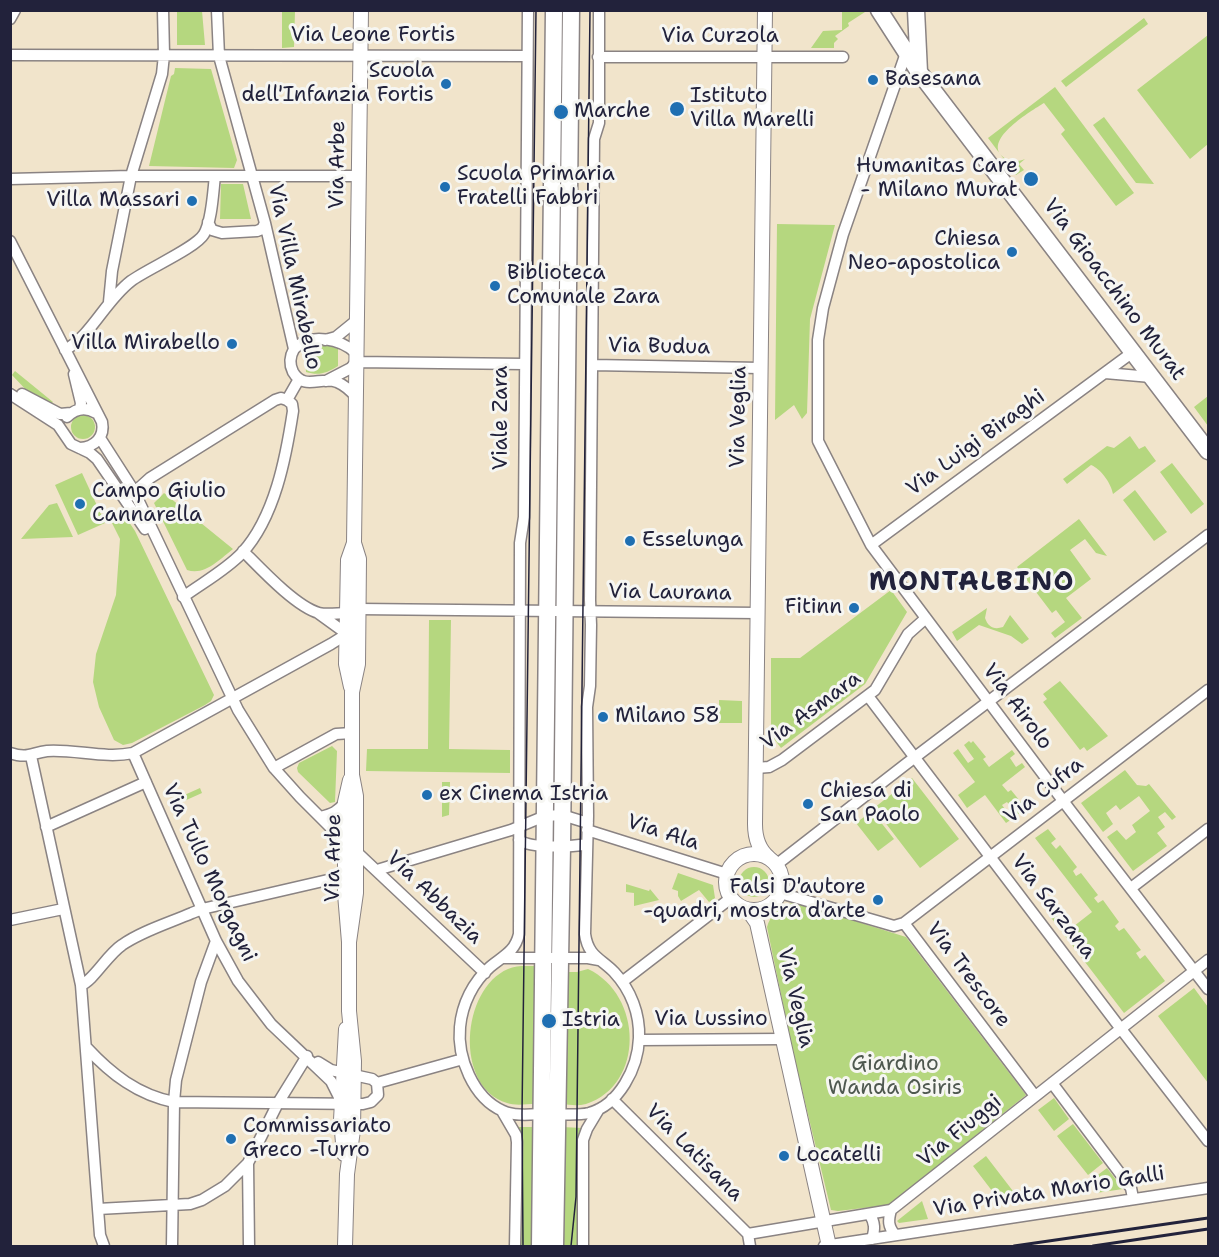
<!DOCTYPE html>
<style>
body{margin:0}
#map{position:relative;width:1219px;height:1257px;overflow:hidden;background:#f1e4cb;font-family:"Shantell Sans",sans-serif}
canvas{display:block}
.frame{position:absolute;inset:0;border:12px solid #22223b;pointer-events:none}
</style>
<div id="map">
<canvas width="1219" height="1257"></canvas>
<div class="frame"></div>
</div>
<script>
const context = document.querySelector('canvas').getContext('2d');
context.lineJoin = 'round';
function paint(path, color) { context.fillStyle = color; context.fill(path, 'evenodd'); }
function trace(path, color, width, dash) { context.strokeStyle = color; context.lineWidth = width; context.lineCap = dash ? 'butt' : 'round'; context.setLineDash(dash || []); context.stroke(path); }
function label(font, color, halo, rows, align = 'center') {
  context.font = font + ' "Shantell Sans",sans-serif'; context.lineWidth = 6; context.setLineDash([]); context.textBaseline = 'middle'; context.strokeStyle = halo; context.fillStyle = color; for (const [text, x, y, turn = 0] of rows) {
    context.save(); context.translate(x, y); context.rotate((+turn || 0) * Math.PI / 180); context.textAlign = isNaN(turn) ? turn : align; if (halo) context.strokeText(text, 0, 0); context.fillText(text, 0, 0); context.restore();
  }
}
paint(new Path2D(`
 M177,11H202L205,45H177Z
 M282,11H295L294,47L282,48Z
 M842,11L865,12L848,23L849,26L835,36L838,39L834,43V48H811L823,31L842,30Z
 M1144,18L1148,24L1066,87L1061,81Z
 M1208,35V144L1190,159L1137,90Z
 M175,68L211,69L237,160L234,168L149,166L171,76L174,74Z
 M1055,87L1134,193L1116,206L1061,134L1065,130L1044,103C1031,111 984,139 1002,156C1009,163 1017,162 1025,159L1019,164L1024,170L1016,175L988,138Z
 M1104,117L1154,184L1136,183L1093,125Z
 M221,184H243L251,219H220Z
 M777,224L835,225L810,319L807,413L802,419L794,405L775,420Z
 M317,345H327L338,349V366C327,373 319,376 306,372L305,349Z
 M15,371L53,402L51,404L29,393L12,375Z
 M1208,396V426L1194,407Z
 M71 427a12 12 0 1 1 24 0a12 12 0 1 1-24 0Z
 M1130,436L1139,449L1145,446L1156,461L1113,494C1111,483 1101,469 1091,465L1067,484L1063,479L1107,446L1114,448Z
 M1172,463L1204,504L1191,514L1160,472Z
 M82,473L105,523L78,535L55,485Z
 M1135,490L1167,532L1154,541L1123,500Z
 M164,493L233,549C220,559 205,576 187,570L154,503Z
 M57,503L73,537L21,539L49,505Z
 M123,513L135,531L214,695L211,701L205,705L132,743L123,745L114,740L99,707L93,682L96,654L116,595L120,539L110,519Z
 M1079,519L1107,556L1096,553L1085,539L1070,550L1091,579L1066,598L1082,618L1055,638L1051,633L1065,622L1056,610L1052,613L1017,567Z
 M891,590L907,612L865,684L781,748L771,735V658H800Z
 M987,608L985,618C988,627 994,630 1003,627L1010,615L1029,639L1022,644L1011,636L979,625L957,641L952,632Z
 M429,620H451L449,749L510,750V773L366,771L367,749H428Z
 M1060,681L1108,736L1087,751L1084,747L1080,750L1043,702L1047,699L1043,694Z
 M719,700L742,701V723H719Z
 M969,741L971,743L973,741L986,757L983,759L989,767L1012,750L1015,754L1010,758L1016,767L1022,763L1025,767L1002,785L1008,792L1011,790L1024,806L1021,809L1022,811L1017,815L1007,802L1002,805L1012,819L1006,823L985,795L967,808L958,795L975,782L953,753L958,749L968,763L974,759L964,745Z
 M332,746L337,751L335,802L330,803L298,772L297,768L299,763Z
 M1125,770L1137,785L1146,786L1149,784L1176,817L1172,820L1165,812L1158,817L1165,827L1157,833L1167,846L1133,871L1107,837L1117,830L1126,840L1136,832L1132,825L1150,811L1139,796L1120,810L1116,805L1106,813L1113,824L1103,832L1081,803Z
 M912,778L959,839L920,868L874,808Z
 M442,782H450L449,815L442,817Z
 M200,788L202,793L173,806L171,801Z
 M872,811L894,839L878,851L856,823Z
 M1048,829L1056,839L1051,843L1056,849L1060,845L1077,867L1073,871L1076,876L1081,873L1098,895L1094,898L1098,903L1103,900L1119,922L1115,926L1119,931L1124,928L1141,950L1136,953L1140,959L1145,955L1165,981L1124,1013L1049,915L1054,911L1069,930L1092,912L1035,838Z
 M739 882a15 15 0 1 1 30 0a15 15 0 1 1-30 0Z
 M678,873L713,885L715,898L709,902L699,890L681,901L678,896V891L672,889Z
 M626,884L649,891L650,889L659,900L634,906V893L626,892Z
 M792,903H797L906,937L1026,1095L889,1205L838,1211L831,1210L792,1048L767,927C770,915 780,907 792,903Z
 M536,966L535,1104C527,1104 515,1106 507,1103C454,1087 461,989 508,969C516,965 527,966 536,966Z
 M588,969C643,995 645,1085 586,1104C578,1106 570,1105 562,1104L566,972H577Z
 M1194,988L1208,1007V1083L1158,1016Z
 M1054,1098L1069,1119L1054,1131L1038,1110Z
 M1073,1124L1103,1163L1088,1175L1057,1136Z
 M518,1127H537L535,1246H520V1135Z
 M562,1127L582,1128L578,1246H562Z
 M986,1156L1016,1195L1009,1201L999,1200L973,1166Z
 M1107,1168L1123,1189L1096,1193L1099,1190L1091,1180Z
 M922,1201L928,1219L899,1223L897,1221Z`), '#b5d77f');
const minor = new Path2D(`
 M217,10L219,56L265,223L294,349C290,356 289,364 293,372C304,391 321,376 337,382C344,385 351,391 356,397
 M528,10L524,517L520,543L519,934C515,952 503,956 490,967C473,982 462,1004 460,1027C457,1057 473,1098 503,1111C516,1117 534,1114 548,1114C561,1114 576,1116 589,1113C619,1105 638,1068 639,1038C640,1014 631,990 614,972C600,958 588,956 585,934L588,816L587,707L590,686L591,625L590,600L594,139L599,123V10
 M10,19L15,10
 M906,53L843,234L823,308L818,340V441L871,545L1070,810L1208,989
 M10,55L526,56
 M598,57H843
 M10,179L131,176H359
 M208,222L212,230L222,233L257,231L262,229L265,223
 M10,241L102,422C105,437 95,447 80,448
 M109,302L112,271L131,176L162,74L164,55L163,10
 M325,340L336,337L357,320
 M294,349C310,332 341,339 356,353
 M65,350C92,335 105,301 131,281C147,269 196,248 204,234C212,221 213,192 215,176
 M592,365L761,368
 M1105,373L1151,377
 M74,374L81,403L80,409
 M326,381L351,368L356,362L524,364
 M10,394L58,425L71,444L90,453L97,459L145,529
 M22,394L60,414L71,413
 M287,400L299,379
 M67,417C76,408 86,407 96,413
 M100,438L134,491L238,710L274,768L300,797L330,827L485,973
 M130,496L150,478L275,400L281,398L287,400
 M871,545L1133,352
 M243,551C260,568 296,607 319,613C327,615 338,613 347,613
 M183,597C202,583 226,570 242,553C275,517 286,457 293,411L292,404L287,400
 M358,609L758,613
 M868,696L1121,1029L1208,1141
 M10,753C28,759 31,753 47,751C75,749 105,759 133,753L331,644L347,634L318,613
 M133,753L216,941L238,981L271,1024L331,1081L342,1103
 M31,756L81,985L98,1209L100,1235L104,1246
 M274,768L336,734L352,733
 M756,768L769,767L782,760L875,690L908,634L926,618
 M320,817C332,814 338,812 345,802
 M46,827L146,782
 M587,830L727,874
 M519,840C532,849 571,847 587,844
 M776,865L906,764L1208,535
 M377,870L511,830L545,816L562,815L588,823
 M1131,888L1208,829
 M780,893L894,926L904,923L1208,690
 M10,920L63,909
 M904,923L1035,1096
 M503,958H588L599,960
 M622,982L731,898
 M81,985C93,981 107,955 122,945C142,931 169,923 192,913L202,909L345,876
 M639,1040L783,1039
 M87,1048C111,1074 138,1095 174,1102L363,1104L371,1102L378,1095L377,1083L372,1079L331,1070L318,1062
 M377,1083L463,1059
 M1052,1083L1131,1188L1133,1198
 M612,1099L748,1234
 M502,1111L516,1135L517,1142L515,1246
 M248,1163L249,1246
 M98,1209L190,1204L202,1200L225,1186L248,1163L278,1103L307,1056
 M891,1210C888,1221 888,1226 895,1235
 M870,1215C875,1223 875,1229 872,1239
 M748,1234L891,1210L1208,960
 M748,1234L750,1246
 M172,1246L174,1102L176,1080L201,982L216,941
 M583,1246V1140L587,1129L599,1109
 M824,1246L1208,1188`);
const tertiary = new Path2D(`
 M765,10L755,824C755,837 759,850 769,858
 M351,687L346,664L348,560L354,543
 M726 882a28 28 0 1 1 56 0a28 28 0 1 1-56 0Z
 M748,910L757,923L829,1246
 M349,942L356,893V796L352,775V692L358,664L359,559L354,543L361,10
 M344,1154L341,1120L346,1029
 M345,1246L347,1174L353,1130L354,1061L349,1011V942L345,894V802L350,780`);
const primary = new Path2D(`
 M879,10L919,72L1208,451
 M916,10L919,72
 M540,1246L554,10
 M555,1246L562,846L571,10`);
trace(minor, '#8a8383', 13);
trace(tertiary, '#8a8383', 16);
trace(primary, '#8a8383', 19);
trace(minor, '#fff', 10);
trace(tertiary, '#fff', 14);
trace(primary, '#fff', 16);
trace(new Path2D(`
 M523,1246L522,1114L536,10
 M571,1246L576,1197L590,10`), '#22223b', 1.5);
trace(new Path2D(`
 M1014,1246L1208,1218
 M1093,1246L1208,1229`), '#22223b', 3);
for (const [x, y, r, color] of [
 [873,80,6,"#1f6fb2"],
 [446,84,6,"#1f6fb2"],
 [677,109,8,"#1f6fb2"],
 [561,112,8,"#1f6fb2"],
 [1031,179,8,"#1f6fb2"],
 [445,187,6,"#1f6fb2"],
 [192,201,6,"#1f6fb2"],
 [1012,252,6,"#1f6fb2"],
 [495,286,6,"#1f6fb2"],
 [232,344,6,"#1f6fb2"],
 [80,504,6,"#1f6fb2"],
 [630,541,6,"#1f6fb2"],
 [854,608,6,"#1f6fb2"],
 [603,717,6,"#1f6fb2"],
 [427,795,6,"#1f6fb2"],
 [808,804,6,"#1f6fb2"],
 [878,900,6,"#1f6fb2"],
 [549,1021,8,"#1f6fb2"],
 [231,1139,6,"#1f6fb2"],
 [784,1156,6,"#1f6fb2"]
]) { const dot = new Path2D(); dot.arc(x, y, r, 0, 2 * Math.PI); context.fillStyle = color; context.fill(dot); trace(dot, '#f6f6f2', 2); }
label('21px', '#22223b', '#f6f6f2', [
 ["Via Leone Fortis",373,36],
 ["Via Curzola",720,37],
 ["Via Arbe",338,165,-89],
 ["Via Villa Mirabello",294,277,78],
 ["Via Gioacchino Murat",1114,290,53],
 ["Via Budua",659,347,1],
 ["Via Veglia",739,417,-89],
 ["Viale Zara",502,418,-90],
 ["Via Luigi Biraghi",976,443,-36],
 ["Via Laurana",670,593,1],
 ["Via Airolo",1017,707,53],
 ["Via Asmara",811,711,-36],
 ["Via Cufra",1044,791,-38],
 ["Via Ala",663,833,18],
 ["Via Arbe",334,858,-89],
 ["Via Tullo Morgagni",209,873,65],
 ["Via Abbazia",434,898,44],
 ["Via Sarzana",1053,907,53],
 ["Via Trescore",968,975,53],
 ["Via Veglia",795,998,77],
 ["Via Lussino",711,1020],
 ["Via Fiuggi",960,1131,-39],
 ["Via Latisana",694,1153,45],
 ["Via Privata Mario Galli",1049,1192,-9]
]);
label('21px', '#22223b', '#f6f6f2', [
 ["Scuola",434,72,"right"],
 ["dell'Infanzia Fortis",434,96,"right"],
 ["Basesana",885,80],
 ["Istituto",690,97],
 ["Villa Marelli",690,121],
 ["Marche",574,112],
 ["Humanitas Care",1018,167,"right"],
 ["- Milano Murat",1018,191,"right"],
 ["Scuola Primaria",457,175],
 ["Fratelli Fabbri",457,199],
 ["Villa Massari",180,201,"right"],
 ["Chiesa",1000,240,"right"],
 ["Neo-apostolica",1000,264,"right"],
 ["Biblioteca",507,274],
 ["Comunale Zara",507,298],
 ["Villa Mirabello",220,344,"right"],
 ["Campo Giulio",92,492],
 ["Cannarella",92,516],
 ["Esselunga",642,541],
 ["Fitinn",842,608,"right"],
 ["Milano 58",615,717],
 ["Chiesa di",820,792],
 ["San Paolo",820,816],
 ["ex Cinema Istria",439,795],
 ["Falsi D'autore",866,888,"right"],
 ["-quadri, mostra d'arte",866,912,"right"],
 ["Istria",562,1021],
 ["Commissariato",243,1127],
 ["Greco -Turro",243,1151],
 ["Locatelli",796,1156]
], 'left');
label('21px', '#4e584f', '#f6f6f2', [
 ["Giardino",895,1065],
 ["Wanda Osiris",895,1089]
]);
context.letterSpacing = '1.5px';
label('bold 27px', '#22223b', '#f6f6f2', [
 ["MONTALBINO",972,583]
]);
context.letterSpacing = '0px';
</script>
